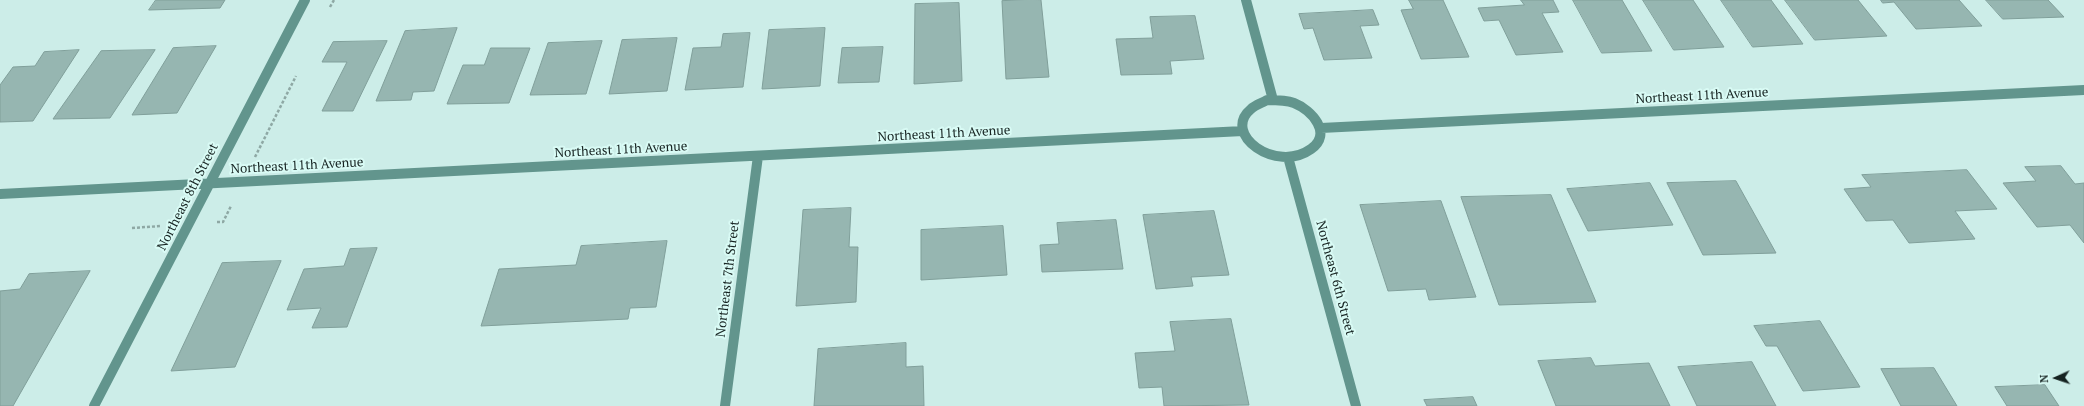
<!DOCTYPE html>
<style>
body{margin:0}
#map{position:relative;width:2084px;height:406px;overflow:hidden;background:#ccede8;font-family:"PT Serif",serif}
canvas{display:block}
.north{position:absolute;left:2036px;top:358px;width:40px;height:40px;-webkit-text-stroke:3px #d9fbf5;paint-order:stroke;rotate:267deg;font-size:11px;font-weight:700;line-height:16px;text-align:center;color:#152220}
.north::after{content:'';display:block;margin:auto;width:14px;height:18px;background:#152220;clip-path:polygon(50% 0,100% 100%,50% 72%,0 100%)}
</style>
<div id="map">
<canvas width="2084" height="406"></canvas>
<div class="north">N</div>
</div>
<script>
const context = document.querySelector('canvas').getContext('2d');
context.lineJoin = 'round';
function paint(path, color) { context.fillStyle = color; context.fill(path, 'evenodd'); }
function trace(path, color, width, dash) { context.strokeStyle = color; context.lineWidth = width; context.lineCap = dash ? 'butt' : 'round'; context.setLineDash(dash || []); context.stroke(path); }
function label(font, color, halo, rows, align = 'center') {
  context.font = font + ' "PT Serif",serif'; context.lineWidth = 4; context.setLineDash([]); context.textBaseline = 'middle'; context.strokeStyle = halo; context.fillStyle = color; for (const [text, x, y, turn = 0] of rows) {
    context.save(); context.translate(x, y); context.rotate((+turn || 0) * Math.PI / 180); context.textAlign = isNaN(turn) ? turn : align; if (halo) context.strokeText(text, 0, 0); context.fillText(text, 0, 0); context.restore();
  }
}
const building = new Path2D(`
 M156,0H225L220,8L149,10Z
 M1041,0L1049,77L1006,79L1002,1Z
 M1409,0H1443L1469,57L1421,59L1401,10L1413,9Z
 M1521,0H1553L1559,12L1542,13L1563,52L1516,55L1499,20L1484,21L1478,8L1524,5Z
 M1573,0H1622L1652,51L1602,53Z
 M1643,0H1693L1724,47L1674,50Z
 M1721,0H1771L1803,44L1753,47Z
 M1785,0H1858L1887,36L1815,40Z
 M1881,0H1959L1982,26L1916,29L1894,2L1883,3Z
 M1986,0H2048L2064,17L2003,19Z
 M959,3L962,81L914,84L915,4Z
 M1373,10L1379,25L1360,26L1372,58L1324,60L1313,28L1304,29L1299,14Z
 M1195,16L1204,59L1170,61L1172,74L1121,75L1116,39L1153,38L1150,17Z
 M457,28L434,91L413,92L411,100L376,101L405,31Z
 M825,28L820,86L762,89L769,30Z
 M750,33L743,87L685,90L693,48L721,47L723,34Z
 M677,38L667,91L609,94L622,40Z
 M387,41L353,111H322L347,62H322L333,42Z
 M602,41L586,94L530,95L548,43Z
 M216,46L177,113L132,115L173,48Z
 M883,47L879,82L838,83L842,48Z
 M491,48H530L509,103L447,104L463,65H484Z
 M79,50L33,121L0,122V85L13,67L35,66L44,52Z
 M155,50L110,118L53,119L101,51Z
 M2061,166L2075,184L2084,183V243L2070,225L2037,227L2003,183L2036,181L2025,167Z
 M1967,170L1997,209L1955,211L1975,239L1909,243L1893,220L1866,221L1844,189L1871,187L1862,175Z
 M1736,181L1776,253L1703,255L1667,183Z
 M1650,183L1673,225L1588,231L1567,189Z
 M1551,195L1596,302L1499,305L1461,197Z
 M1441,201L1476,297L1429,300L1426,289L1388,291L1360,205Z
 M851,208L849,247H858L856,302L796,306L803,210Z
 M1214,211L1229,275L1191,277L1193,286L1156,289L1143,215Z
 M1116,220L1123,269L1042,272L1040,245L1059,244L1057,223Z
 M1003,226L1007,275L921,280V230Z
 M667,241L656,307L630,308L628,319L481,326L499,269L576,265L581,246Z
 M377,248L347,327L312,328L321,308L287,310L304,269L344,266L350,249Z
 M281,261L235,367L171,371L222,263Z
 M90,271L13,406H0V291L20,289L29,274Z
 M1231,319L1249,405L1164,406L1162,387L1139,388L1135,353L1175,351L1170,322Z
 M1820,321L1860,387L1803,391L1777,346H1766L1754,326Z
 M906,343V367L923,366L924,406H814L818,349Z
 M1591,358L1595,366L1649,363L1670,406H1556L1538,361Z
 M1752,362L1776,406H1697L1678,367Z
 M1934,368L1957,406H1901L1881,369Z
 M2045,385L2059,406H2007L1995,387Z
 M1473,397L1477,406H1427L1424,400Z`);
paint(building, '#96b6b1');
trace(building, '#809f9a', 1);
trace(new Path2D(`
 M330,7L334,0
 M255,157L296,76
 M217,222H223L231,206
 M132,228L161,226`), '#8ea8a4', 2.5, [3, 2]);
trace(new Path2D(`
 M1246,0L1273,100
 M1267,100C1276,100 1286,100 1294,103C1312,110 1333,134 1311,149C1276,174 1221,134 1251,109C1255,105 1262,103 1267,100Z
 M1321,128L2084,90
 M1288,157L1356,406
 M0,194L1243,131
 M94,406L305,0
 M725,406L758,156`), '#62958d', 10);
label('13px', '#152220', '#d9fbf5', [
 ["Northeast 11th Avenue",1702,96,-3],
 ["Northeast 11th Avenue",944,134,-3],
 ["Northeast 11th Avenue",621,150,-3],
 ["Northeast 11th Avenue",297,166,-3],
 ["Northeast 8th Street",188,197,-63],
 ["Northeast 6th Street",1335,278,75],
 ["Northeast 7th Street",728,279,-83]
]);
</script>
